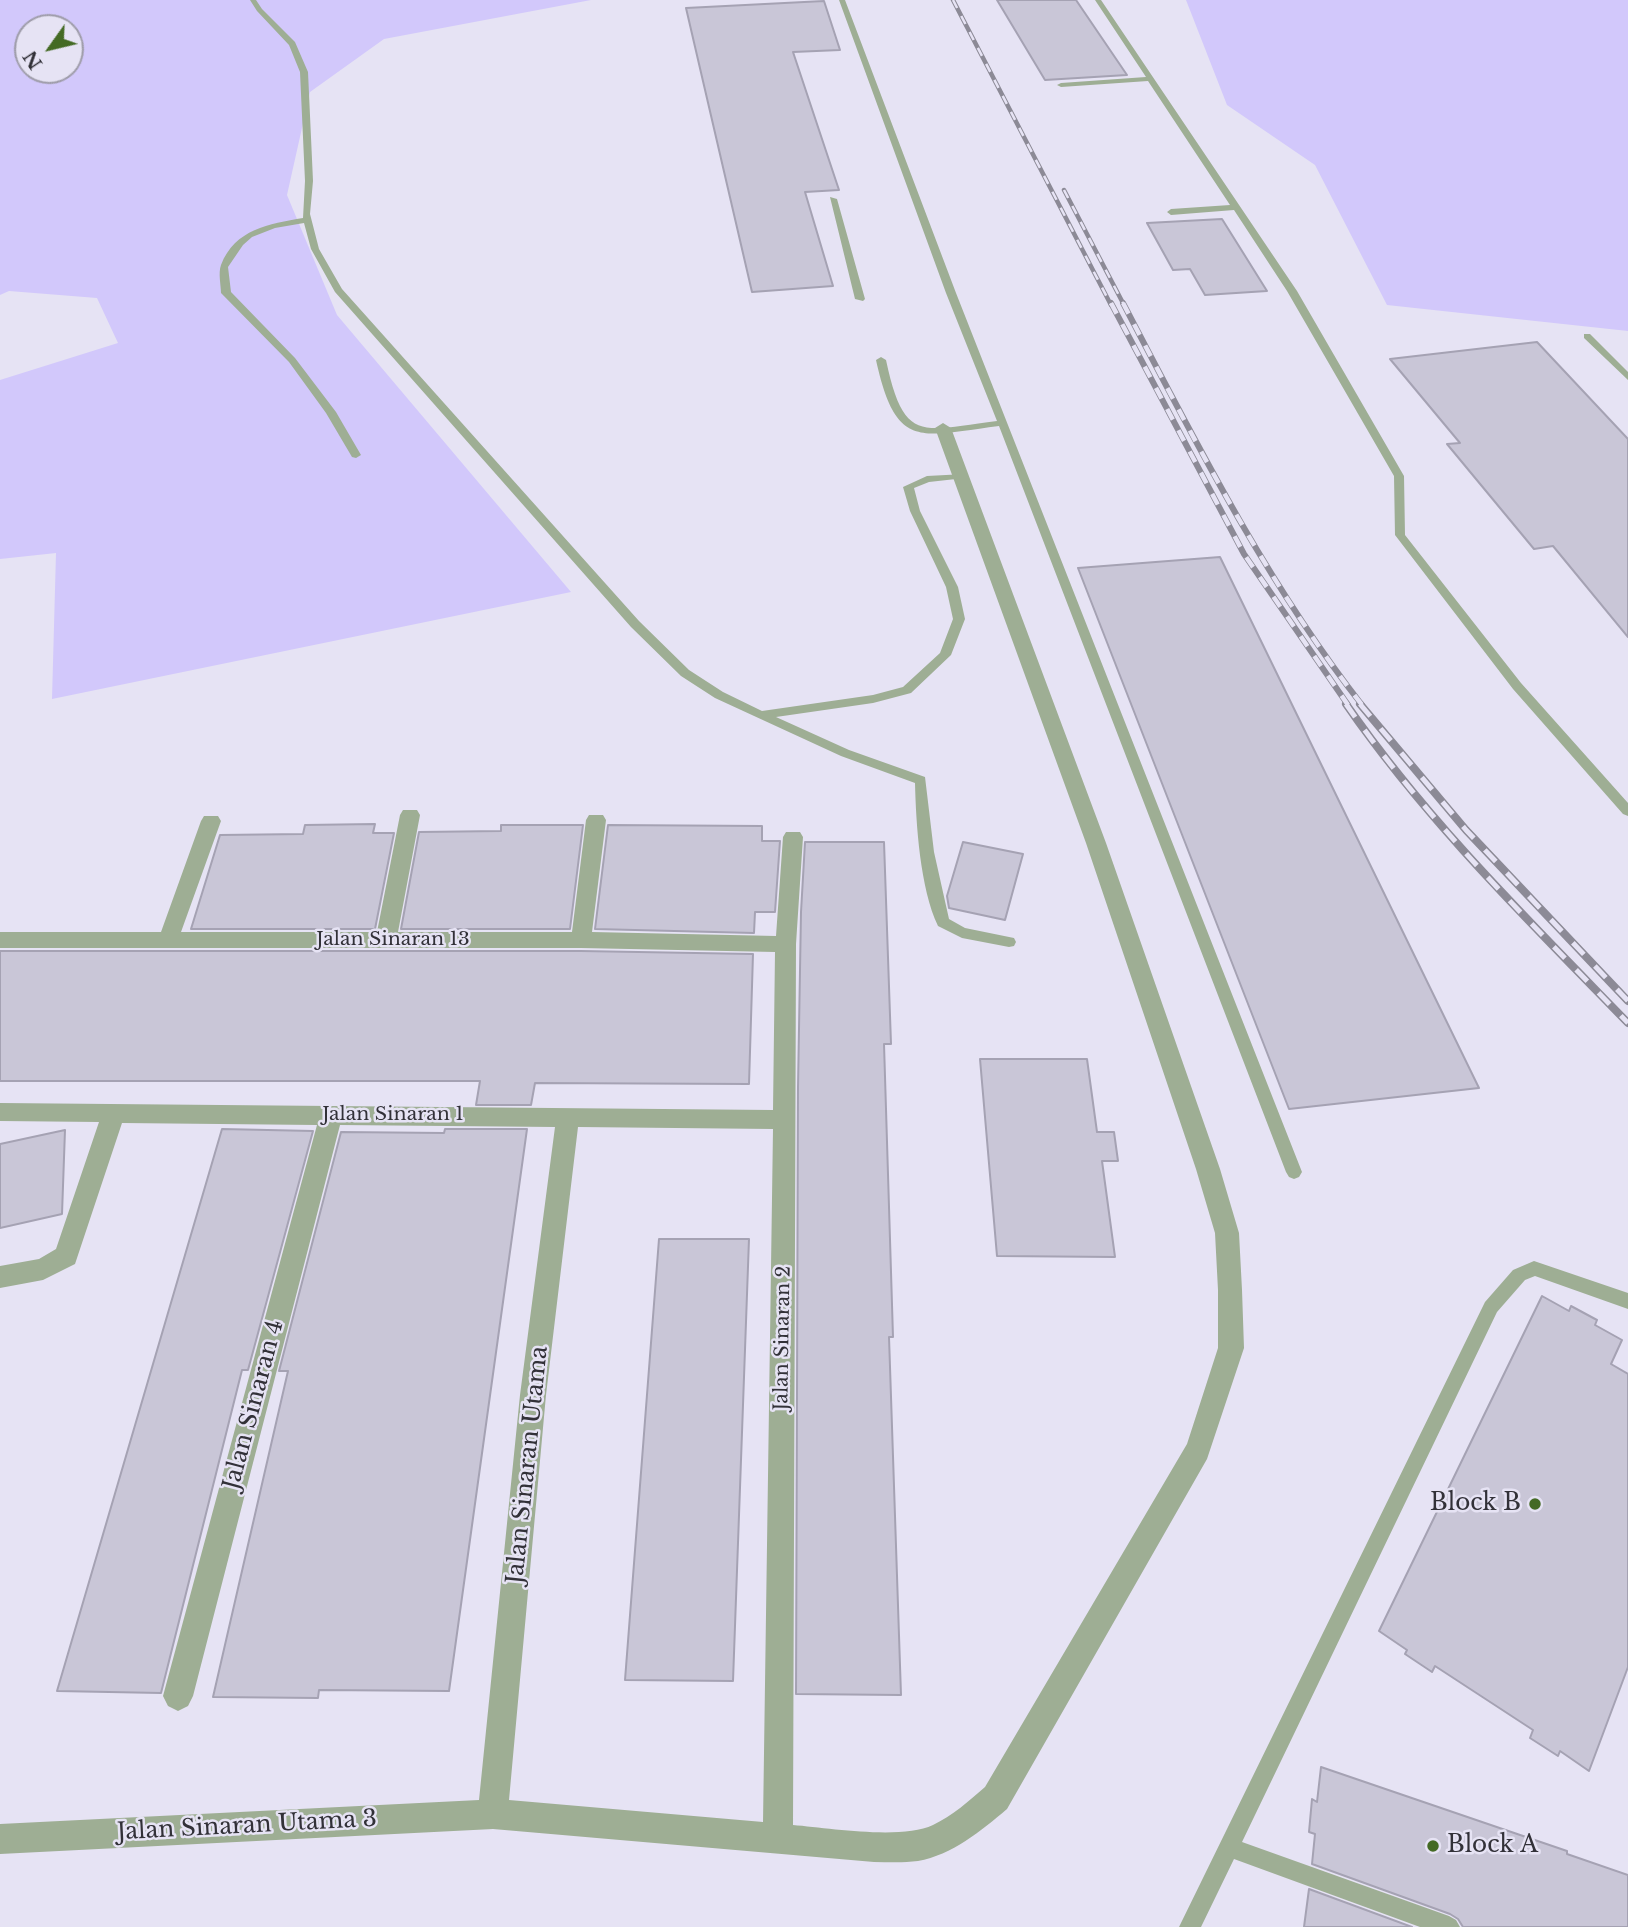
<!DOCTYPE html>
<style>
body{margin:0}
#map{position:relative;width:1628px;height:1927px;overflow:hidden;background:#e6e3f4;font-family:"Libre Baskerville",serif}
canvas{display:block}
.north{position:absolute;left:14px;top:14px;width:70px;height:70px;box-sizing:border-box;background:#e6e3f4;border:2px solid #9e9ca9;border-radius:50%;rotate:236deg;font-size:19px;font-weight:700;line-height:28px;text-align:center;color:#323138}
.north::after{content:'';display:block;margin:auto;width:24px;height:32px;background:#446a24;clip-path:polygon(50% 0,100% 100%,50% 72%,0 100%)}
</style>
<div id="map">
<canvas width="1628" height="1927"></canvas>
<div class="north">N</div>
</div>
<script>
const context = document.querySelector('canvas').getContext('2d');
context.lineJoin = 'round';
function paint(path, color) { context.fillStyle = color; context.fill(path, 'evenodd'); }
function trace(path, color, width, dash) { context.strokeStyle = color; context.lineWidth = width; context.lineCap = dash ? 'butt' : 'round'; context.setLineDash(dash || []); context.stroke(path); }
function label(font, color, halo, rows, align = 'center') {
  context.font = font + ' "Libre Baskerville",serif'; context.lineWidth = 5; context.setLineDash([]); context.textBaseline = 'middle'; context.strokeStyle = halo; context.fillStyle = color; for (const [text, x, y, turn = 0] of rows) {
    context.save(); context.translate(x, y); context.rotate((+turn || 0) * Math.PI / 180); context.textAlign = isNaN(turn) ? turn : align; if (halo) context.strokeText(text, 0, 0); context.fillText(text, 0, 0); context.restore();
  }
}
paint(new Path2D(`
 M0,0H591L384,39L310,92L287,195L337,315L571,592L52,699L56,553L0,559V380L118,343L97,298L9,291L0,295ZM28,28H70V70H28Z
 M1186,0H1628V331L1387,305L1315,165L1227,105Z`), '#d2c8fb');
const building = new Path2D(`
 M997,0H1076L1127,75L1045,80Z
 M824,1L840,50L793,52L839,190L805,192L833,286L752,292L686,8Z
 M1222,219L1267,291L1205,295L1190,269L1173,270L1147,223Z
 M1537,342L1628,439V637L1553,546L1534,549L1447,444L1460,443L1390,359Z
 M1220,557L1479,1088L1289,1109L1078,568Z
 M375,824L373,833H394L375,929H191L220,835L303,834L305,825Z
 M501,825H583L570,929H401L419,832L501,831Z
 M608,825L762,826V841H780L775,912H755L754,933L595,929Z
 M805,842H884L891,1044H884L893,1337H889L901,1695L796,1694L798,1087L801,912Z
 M963,842L1023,854L1005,920L949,908L947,896Z
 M0,951H581L753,954L749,1084L535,1083L531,1105H476L480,1081H0Z
 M980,1059H1087L1097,1132H1114L1118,1161H1102L1115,1257L997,1256Z
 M222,1129L313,1131L248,1370H242L161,1693L57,1691Z
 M445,1129H527L449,1691L319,1690L318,1698L213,1697L288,1371H279L341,1132L444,1133Z
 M65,1130L62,1214L0,1228V1144Z
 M659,1239H749L733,1681L625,1680Z
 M1542,1296L1569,1311L1571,1306L1597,1320L1595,1325L1622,1340L1611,1364L1628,1374V1667L1589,1771L1560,1751L1558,1756L1530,1738L1533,1730L1435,1666L1432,1672L1405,1654L1407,1650L1379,1631Z
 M1321,1767L1567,1851V1854L1628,1875V1927H1463L1458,1919L1450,1914L1312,1864L1315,1834L1309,1832L1312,1799L1317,1802Z
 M1309,1889L1412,1927H1304Z`);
paint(building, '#c9c6d7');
trace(building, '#a5a2b3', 2);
paint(new Path2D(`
 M250,0H256L262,9L295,42L308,72L313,181L310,214L319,249L342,289L639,621L689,670L723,692L762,711L873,695L903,687L940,653L953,619L946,587L910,511L903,487L927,476L965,474V478L929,482L914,488L920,511L958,587L965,619L951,655L911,693L873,703L776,717L849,750L925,777L934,852L949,919L965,928L1014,938L1016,942L1014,946L1009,947L962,938L938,926C920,888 916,824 915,783L841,756L715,698L681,676L631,627L335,292L311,249L304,223L275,228L252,237L243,245L228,267L231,292L295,358L336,412L361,455L356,458L352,457L326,413L289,362L221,293C221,285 218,273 221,265C235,229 269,224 303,218L305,181L300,72L289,45L257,11Z
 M839,0H845L956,293L1302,1172L1299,1177L1294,1179L1289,1177L1286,1172L999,426C920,436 896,451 876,360L881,357L886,360C904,445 922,430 997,421L946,293Z
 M1095,0H1101L1297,291L1404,476L1405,535L1521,683L1628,803V816L1623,814L1513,689L1395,535L1394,476L1287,291L1234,210L1171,215L1167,212L1171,209L1230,205L1148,81L1061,87L1057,85L1061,83L1146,77Z
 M830,197L837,199L865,299L863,301L855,299Z
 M1584,334H1590L1628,372V380L1584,338Z
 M1534,1261L1628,1293V1309L1535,1276L1525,1280L1497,1312L1242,1842L1449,1916L1456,1920L1460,1927H1420L1234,1859L1201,1927H1179L1485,1302L1513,1270Z`), '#9eae94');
paint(new Path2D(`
 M943,423L951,428L1106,843L1220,1169L1239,1233L1242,1290L1244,1348L1207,1459L1007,1809C981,1831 952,1855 918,1861C903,1863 888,1862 874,1862L493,1829L0,1854V1824L479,1800L520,1395L555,1127L340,1125L193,1696L188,1706L178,1711L168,1706L163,1696L317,1125L122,1123L75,1264L43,1280L0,1288V1266L39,1259L56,1249L99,1122L0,1121V1103L773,1110L775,952L581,948H0V932H161L201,821L204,816H218L221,821L181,932H377L400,815L403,810H417L420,815L398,932H572L586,820L589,815H603L606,820L592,932L776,936L783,837L786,832H800L803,837L796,944L793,1825C829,1828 901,1840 933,1825C952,1816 969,1801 985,1787L1187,1444L1218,1348V1290L1215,1233L1196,1169L1086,843L935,428ZM578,1127L773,1129L763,1822L509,1800L546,1395Z`), '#9eae94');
const railFar2 = new Path2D(`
 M953,0L1111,305
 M1064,190L1124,305`);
const railFar1 = new Path2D(`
 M1111,303L1244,554L1348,705
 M1123,303C1195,441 1266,582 1362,705`);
const rail = new Path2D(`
 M1346,704C1427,821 1529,921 1628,1023
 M1360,704L1466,830L1628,1001`);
trace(railFar2, '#8c8a96', 4.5);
trace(railFar1, '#8c8a96', 6);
trace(rail, '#8c8a96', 8);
trace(railFar2, '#e6e3f4', 2.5, [9]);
trace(railFar1, '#e6e3f4', 4.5, [12]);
trace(rail, '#e6e3f4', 5, [16]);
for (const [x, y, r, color] of [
 [1535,1504,7,"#446a24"],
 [1433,1846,7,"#446a24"]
]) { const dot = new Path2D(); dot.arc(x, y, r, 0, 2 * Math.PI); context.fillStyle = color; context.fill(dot); trace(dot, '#e6e3f4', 2.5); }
label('19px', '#323138', '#e6e3f4', [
 ["Jalan Sinaran 13",393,940],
 ["Jalan Sinaran 1",393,1115],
 ["Jalan Sinaran 2",783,1338,-89]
]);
label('23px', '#323138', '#e6e3f4', [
 ["Jalan Sinaran 4",254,1405,-75],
 ["Jalan Sinaran Utama",528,1465,-84],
 ["Jalan Sinaran Utama 3",247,1826,-3]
]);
label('23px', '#323138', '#e6e3f4', [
 ["Block B",1521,1504],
 ["Block A",1447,1846,"left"]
], 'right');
</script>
